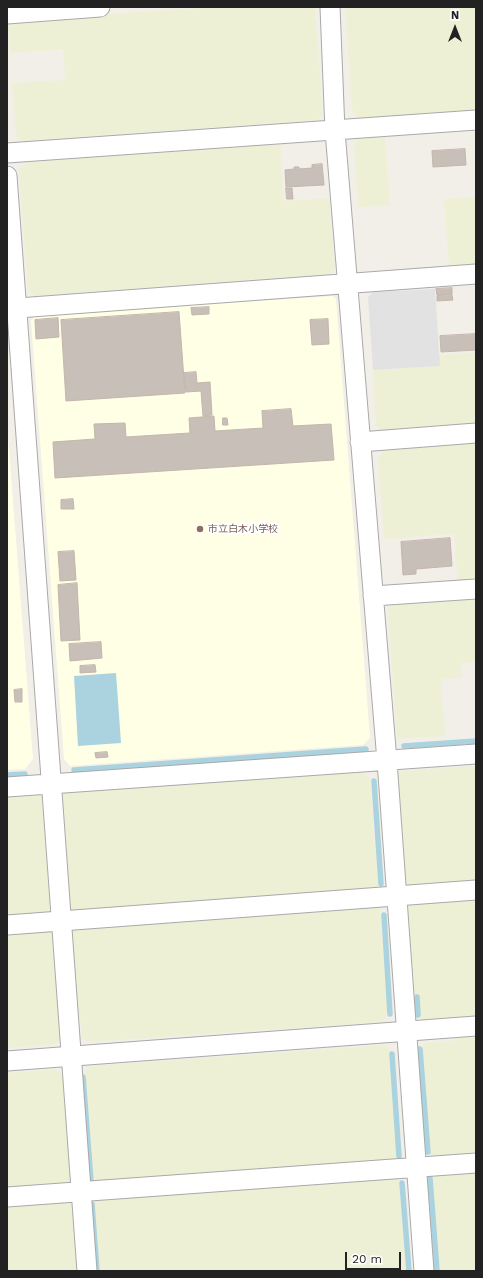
<!DOCTYPE html>
<meta charset="utf-8">
<style>
body{margin:0}
#map{position:relative;width:483px;height:1278px;overflow:hidden;background:#f2efe9;font-family:"Work Sans",sans-serif}
canvas{display:block}
.frame{position:absolute;inset:0;border:8px solid #222;pointer-events:none}
.north{position:absolute;left:435px;top:8px;width:40px;height:40px;-webkit-text-stroke:3px #fff;paint-order:stroke;rotate:0deg;font-size:11px;font-weight:700;line-height:16px;text-align:center;color:#222}
.north::after{content:'';display:block;margin:auto;width:14px;height:18px;background:#222;clip-path:polygon(50% 0,100% 100%,50% 72%,0 100%)}
.scale{position:absolute;left:345px;top:1252px;width:56px;height:18px;box-sizing:border-box;border:2px solid #222;border-top:0;padding-left:5px;font-size:12px;line-height:14px;white-space:nowrap;color:#222;-webkit-text-stroke:3px #fff;paint-order:stroke}
</style>
<div id="map">
<canvas width="483" height="1278"></canvas>
<div class="frame"></div>
<div class="north">N</div>
<div class="scale">20 m</div>
</div>
<script>
const context = document.querySelector('canvas').getContext('2d');
context.lineJoin = 'round';
function paint(path, color) { context.fillStyle = color; context.fill(path, 'evenodd'); }
function trace(path, color, width, dash) { context.strokeStyle = color; context.lineWidth = width; context.lineCap = dash ? 'butt' : 'round'; context.setLineDash(dash || []); context.stroke(path); }
function label(font, color, halo, rows, align = 'center') {
  context.font = font + ' "Work Sans","Noto Sans JP",sans-serif'; context.lineWidth = 4; context.setLineDash([]); context.textBaseline = 'middle'; context.strokeStyle = halo; context.fillStyle = color; for (const [text, x, y, turn = 0] of rows) {
    context.save(); context.translate(x, y); context.rotate((+turn || 0) * Math.PI / 180); context.textAlign = isNaN(turn) ? turn : align; if (halo) context.strokeText(text, 0, 0); context.fillText(text, 0, 0); context.restore();
  }
}
paint(new Path2D(`
 M333,296L336,299L370,738L363,745L70,766L64,759L31,321L36,315Z
 M7,424L33,759L25,769L7,770Z`), '#ffffe5');
paint(new Path2D(`
 M215,7H315L323,113L318,120L22,141L16,136L12,83L65,80L63,49L10,53L8,27L15,20Z
 M345,7H476V111L361,120L352,110Z
 M385,137L390,205L358,207L354,143L359,138Z
 M280,144L284,201L329,198L335,268L329,274L34,296L28,290L19,170L26,162Z
 M476,197V264L449,266L444,199Z
 M476,353V429L385,436L376,425L373,370L439,366V355Z
 M476,438V583L458,584L454,534L384,539L378,459L386,444Z
 M476,594V662L461,663L462,678L441,679L445,736L397,739L388,609L397,599Z
 M476,766V883L410,887L402,878L396,775L398,771Z
 M359,771L370,778L378,888L374,893L76,915L68,908L58,797L64,790Z
 M40,792L46,798L55,907L48,916L7,918V794Z
 M476,896V1020L424,1021L419,1016L418,995H412L406,908L411,901Z
 M376,903L380,907L388,1016L383,1022L87,1042L81,1037V1022H76L70,932L76,924Z
 M50,927L55,932L63,1024L59,1025L61,1040L55,1044L7,1048V931Z
 M476,1035V1156L435,1159L429,1154L422,1046L426,1043L453,1041V1037Z
 M385,1045L390,1050L397,1156L393,1161L97,1181L92,1176L84,1071L90,1066Z
 M55,1069L63,1076L64,1089H66L74,1178L68,1185L7,1189V1073Z
 M476,1170V1271H439L432,1177L437,1172Z
 M394,1176L400,1183L407,1271H100L94,1201L100,1197Z
 M71,1199L77,1204L82,1271H7V1205Z`), '#eef0d5');
paint(new Path2D(`
 M435,289L440,366L373,370L368,297L373,292Z`), '#e2e2e2');
paint(new Path2D(`
 M116,673L121,743L78,746L74,676Z`), '#aad3df');
trace(new Path2D(`
 M404,746L476,741
 M74,770L366,749
 M7,775L25,774
 M374,781L381,884
 M384,915L390,1014
 M417,997L418,1015
 M420,1049L428,1152
 M392,1054L399,1156
 M83,1077L91,1181
 M430,1178L437,1271
 M402,1183L409,1271
 M92,1204L97,1271`), '#aad3df', 5.5);
const building = new Path2D(`
 M465,149L466,165L433,167L432,151Z
 M322,164L324,185L286,187L285,170L294,169V167H299V169L312,168V165Z
 M286,188H292L293,199H287Z
 M452,288V294L437,295L436,289Z
 M452,295L453,300L437,301V296Z
 M209,307V314L192,315L191,308Z
 M179,312L185,393L66,401L61,320Z
 M58,318L59,337L36,339L35,320Z
 M328,319L329,344L312,345L310,320Z
 M476,334V350L441,352L440,336Z
 M196,372L197,383L210,382L212,415L203,416L201,391L186,392L184,373Z
 M291,409L293,426L331,424L334,460L55,478L53,442L95,439L94,424L125,423L126,437L190,433L189,418L214,416L215,431L263,428L262,411Z
 M223,418H227L228,425H223Z
 M73,499L74,509H61V500Z
 M450,538L452,566L416,569V574L403,575L401,542Z
 M74,551L76,580L60,581L58,552Z
 M77,583L80,640L61,641L58,585Z
 M101,642L102,658L70,661L69,644Z
 M95,665L96,672L80,673V666Z
 M22,689V702H15L14,690Z
 M107,752L108,757L96,758L95,753Z`);
paint(building, '#c7bfb8');
trace(building, '#c4b6ab', 1);
const minor = new Path2D(`
 M330,7L335,131L387,761L424,1271
 M7,14L100,7
 M7,153L476,120
 M7,176L87,1271
 M18,308L476,274
 M360,442L476,433
 M373,596L476,589
 M7,787L476,754
 M7,925L476,890
 M7,1061L476,1026
 M7,1197L476,1163`);
trace(minor, '#a9a9a9', 21);
trace(minor, '#fff', 19);
for (const [x, y, r, color] of [
 [200,529,4,"#8d6e63"]
]) { const dot = new Path2D(); dot.arc(x, y, r, 0, 2 * Math.PI); context.fillStyle = color; context.fill(dot); trace(dot, '#fff', 1.5); }
label('10px', '#785e54', '#fff', [
 ["市立白木小学校",208,529]
], 'left');
</script>
